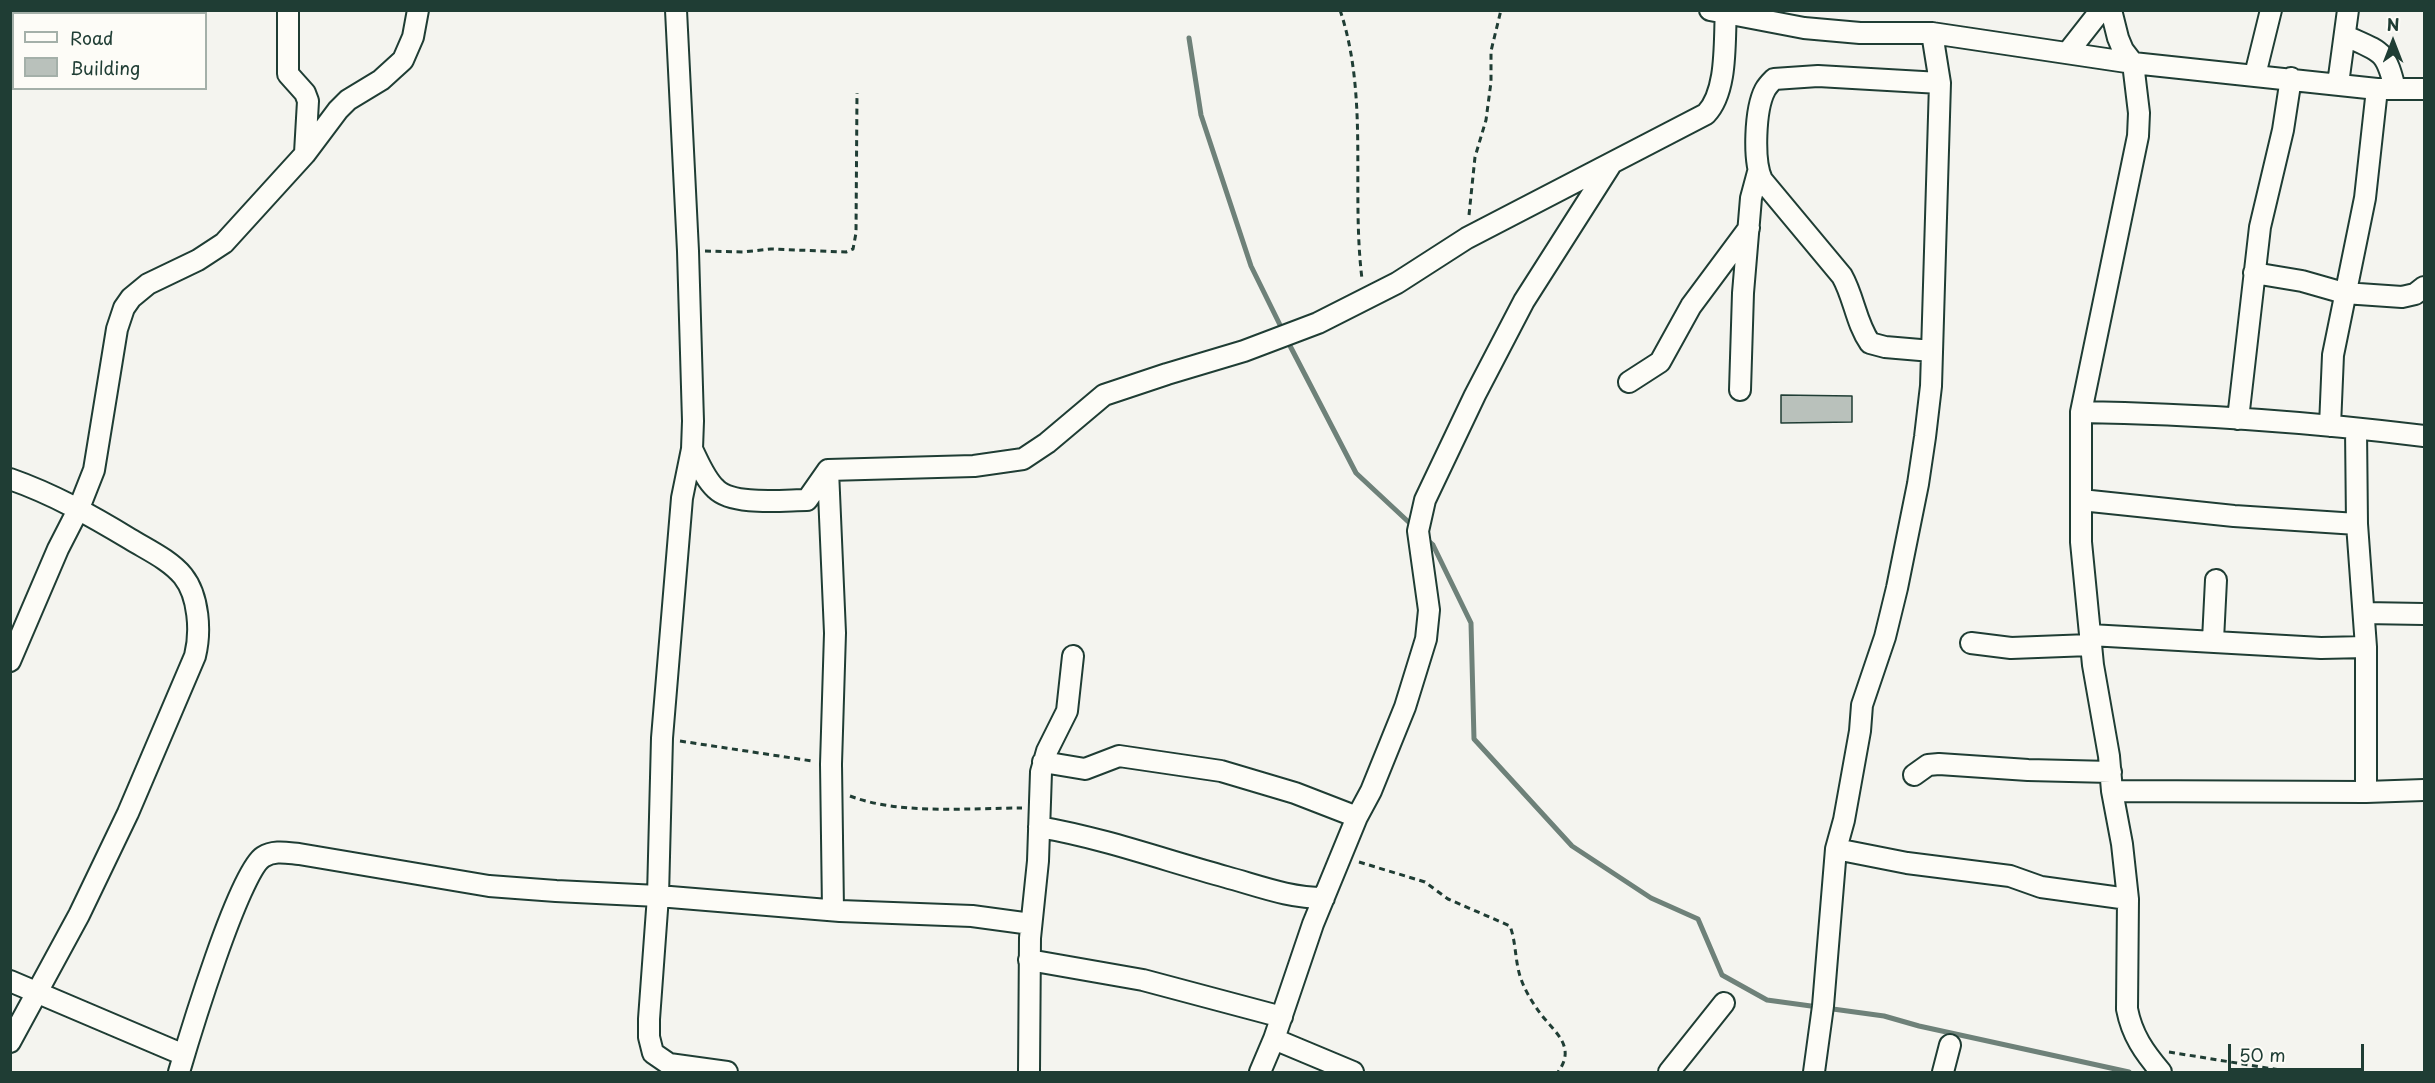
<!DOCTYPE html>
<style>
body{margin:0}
#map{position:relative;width:2435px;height:1083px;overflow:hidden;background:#f4f4ef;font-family:"Playpen Sans",sans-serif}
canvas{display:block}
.frame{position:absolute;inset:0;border:12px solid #1f3d34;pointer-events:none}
.legend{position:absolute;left:12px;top:12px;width:195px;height:78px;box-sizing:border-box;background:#fdfcf7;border:2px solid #a4b0a9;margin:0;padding:8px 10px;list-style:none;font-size:18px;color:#1f3d34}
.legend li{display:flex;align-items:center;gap:12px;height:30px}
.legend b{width:30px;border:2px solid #a4b0a9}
.north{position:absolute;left:2363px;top:12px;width:60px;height:60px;-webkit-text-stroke:4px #fdfcf7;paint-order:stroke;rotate:0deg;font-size:16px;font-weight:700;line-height:24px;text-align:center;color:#1f3d34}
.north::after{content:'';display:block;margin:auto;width:21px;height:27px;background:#1f3d34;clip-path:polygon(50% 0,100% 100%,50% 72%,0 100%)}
.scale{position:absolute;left:2228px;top:1044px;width:136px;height:27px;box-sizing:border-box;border:3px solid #1f3d34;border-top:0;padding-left:8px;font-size:18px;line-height:21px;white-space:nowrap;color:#1f3d34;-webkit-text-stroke:4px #fdfcf7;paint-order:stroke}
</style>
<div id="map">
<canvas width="2435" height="1083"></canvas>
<div class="frame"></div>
<ul class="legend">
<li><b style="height:8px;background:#fdfcf7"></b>Road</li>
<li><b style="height:16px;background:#b9c1bb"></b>Building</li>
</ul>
<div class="north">N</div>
<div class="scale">50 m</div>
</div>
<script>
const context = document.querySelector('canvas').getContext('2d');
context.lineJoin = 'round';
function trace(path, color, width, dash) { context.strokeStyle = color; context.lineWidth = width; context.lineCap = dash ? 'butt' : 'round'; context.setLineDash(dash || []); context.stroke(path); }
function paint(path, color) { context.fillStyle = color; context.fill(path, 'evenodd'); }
trace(new Path2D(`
 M1189,38L1201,115L1251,266L1283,331
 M1287,340L1356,473L1415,528
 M1426,539L1433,545L1471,623L1474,739L1572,846L1651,898L1698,919L1722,975L1767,1000L1884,1016L1919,1026L2129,1072`), '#6e8179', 5);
const building = new Path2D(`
 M1781,395L1852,396V422L1781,423Z`);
paint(building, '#b9c1bb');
trace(building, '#1f3d34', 1.5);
const minor = new Path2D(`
 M288,10V74L305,93L308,101L305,153
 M676,10L688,251L693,421L692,449L682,498L662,738L658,896L649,1019V1037L653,1053L669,1064L727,1072
 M1710,10L1804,28L1860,33H1932L2133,63L2377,89H2424
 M2111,10L2118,38L2123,50L2133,63L2139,113L2138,136L2081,412V542L2093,665L2109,756L2112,791L2122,844L2128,899L2127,1009C2132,1035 2144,1052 2161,1072
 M2346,36C2381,52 2386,50 2395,89
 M2068,52L2101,10
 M2255,75L2271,10
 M2338,84L2348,10
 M2254,273L2302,281L2344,293L2402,297L2415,294L2424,287
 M1932,351L1885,347L1870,343C1856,323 1854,297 1842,276L1762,180C1753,161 1755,109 1765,90C1767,86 1771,82 1774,79L1818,76L1940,83
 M1629,382L1660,362L1691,306L1749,228
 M1740,390L1743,293L1751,198L1758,172
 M2081,412C2196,414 2311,422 2424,436
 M2238,419L2260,227L2283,130L2291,78
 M2330,426L2333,355L2365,198L2377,89
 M2356,429L2357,524L2366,647V792
 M692,449C699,463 705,479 716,489C733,506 784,500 807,500L828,470L974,466L1023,459L1047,443L1104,395L1167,374L1244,351L1318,323L1397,283L1467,238L1706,114C1728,91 1724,41 1726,10
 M828,470L835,633L831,764L833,910
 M10,479C53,494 92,516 130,539C148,550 170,560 183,576C199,596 201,632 195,656L128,813L79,915L10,1042
 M2081,500L2234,516L2357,524
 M2364,613L2424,614
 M2090,635L2321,648L2366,647
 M2213,640L2216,580
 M1971,643L2011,648L2090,645
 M10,661L58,549L79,508L94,470L117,329L124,308L131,298L148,284L198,260L224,243L305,154L338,110L348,100L381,80L403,60L413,37L418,10
 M1043,762L1085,769L1119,756L1221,771L1295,793L1357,817
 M1914,775L1928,765L1939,764L2028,770L2111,772
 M2112,791L2366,792L2424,790
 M1039,827C1103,838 1164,860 1226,877C1259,886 1289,898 1324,898
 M1836,849L1907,863L2010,876L2041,887L2128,899
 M1029,960L1143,980L1282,1017
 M10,981L184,1055
 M1274,1039L1353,1072
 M179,1072C189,1038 239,872 263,857C274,850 287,853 299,854L489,886L556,891L658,896L840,911L972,916L1031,924
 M1029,1072L1030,938L1038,861L1041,772L1047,751L1067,711L1073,656
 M1260,1072L1274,1039L1313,924L1357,817L1371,791L1405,707L1426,639L1429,610L1418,531L1425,500L1475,395L1524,301L1610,166
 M1669,1072L1724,1003
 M1814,1072L1823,1006L1836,849L1844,820L1860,731L1862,705L1885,637L1897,588L1918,484L1925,437L1931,386L1940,83L1932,33
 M1943,1072L1950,1045`);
trace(minor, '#1f3d34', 24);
trace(new Path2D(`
 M1340,10C1369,96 1351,190 1362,279
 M1469,215L1475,157L1486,120L1491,82V51L1501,10
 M705,251L743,252L771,249L846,252L853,249L856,233L857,93
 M680,741L812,761
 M850,796C900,815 969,808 1022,808
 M1359,862L1425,882L1448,899L1510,926C1516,942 1515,960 1520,976C1524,989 1532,1002 1540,1013C1554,1032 1577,1046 1558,1072
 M2169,1052L2292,1072`), '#1f3d34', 3, [6, 4.5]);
trace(minor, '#fdfcf7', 20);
</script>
